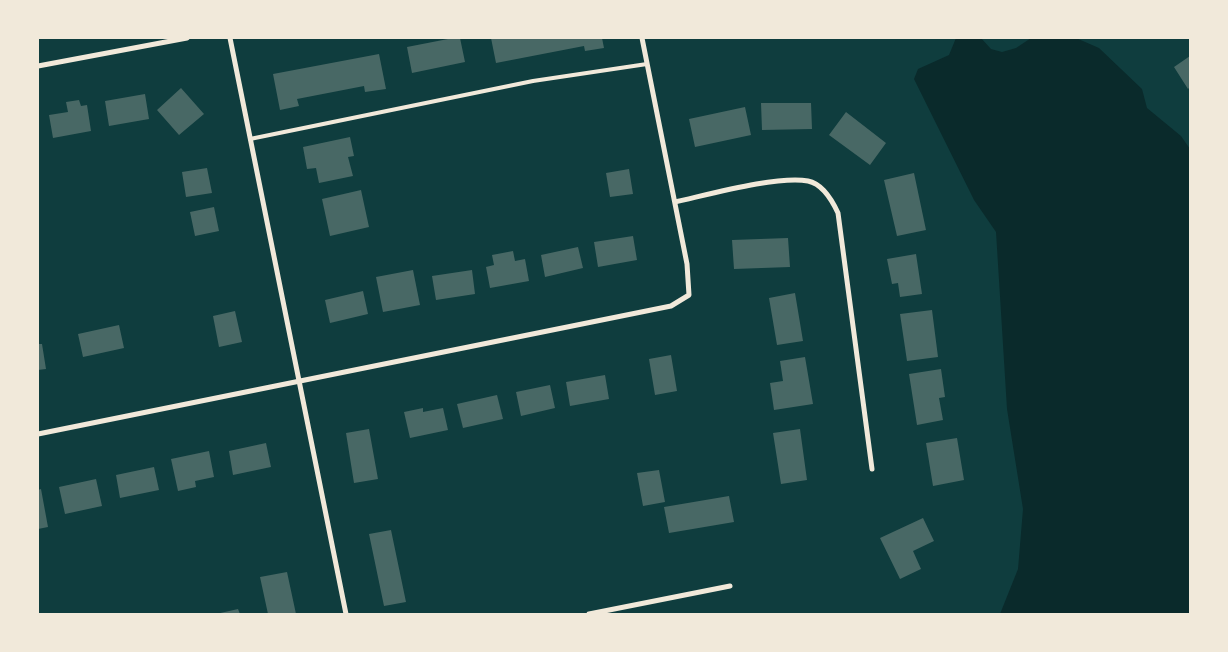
<!DOCTYPE html>
<style>
body{margin:0}
#map{position:relative;width:1228px;height:652px;overflow:hidden;background:#0f3d3e;font-family:"Space Grotesk",sans-serif}
canvas{display:block}
.frame{position:absolute;inset:0;border:39px solid #f1e9da;pointer-events:none}
</style>
<div id="map">
<canvas width="1228" height="652"></canvas>
<div class="frame"></div>
</div>
<script>
const context = document.querySelector('canvas').getContext('2d');
context.lineJoin = 'round';
function paint(path, color) { context.fillStyle = color; context.fill(path, 'evenodd'); }
function trace(path, color, width, dash) { context.strokeStyle = color; context.lineWidth = width; context.lineCap = dash ? 'butt' : 'round'; context.setLineDash(dash || []); context.stroke(path); }
paint(new Path2D(`
 M956,38H981L991,49L1002,52L1016,48L1031,38H1076L1099,48L1142,89L1147,108L1181,136L1190,149V614H1000L1018,569L1023,509L1007,409L996,232L974,200L914,79L918,69L949,55Z`), '#0a2a2b');
paint(new Path2D(`
 M453,38H460L465,62L412,73L407,47Z
 M491,38H602L604,48L585,51L584,46L496,63Z
 M379,54L386,89L365,92L364,86L297,99L299,106L280,110L273,74Z
 M1190,56V87L1188,89L1174,67Z
 M181,88L204,114L179,135L157,110Z
 M145,94L149,119L109,126L105,101Z
 M79,100L81,106L87,105L91,131L53,138L49,115L68,112L66,102Z
 M761,103H811L812,129L762,130Z
 M745,107L751,135L695,147L689,119Z
 M846,112L886,143L870,165L829,135Z
 M350,137L354,156L348,157L353,176L319,183L316,168L307,169L303,147Z
 M207,168L212,193L186,197L182,172Z
 M629,169L633,194L610,197L606,173Z
 M914,173L926,230L897,236L884,180Z
 M361,190L369,227L330,236L322,199Z
 M214,207L219,231L195,236L190,212Z
 M633,236L637,260L598,267L594,242Z
 M788,238L790,267L734,269L732,240Z
 M578,247L583,268L545,277L541,255Z
 M513,251L515,261L525,259L529,281L490,288L486,267L494,265L492,255Z
 M916,254L922,294L900,297L898,283L892,284L887,259Z
 M413,270L420,305L383,312L376,277Z
 M472,270L475,294L436,300L432,276Z
 M363,291L368,314L330,323L325,300Z
 M795,293L803,341L777,345L769,298Z
 M932,310L938,357L907,361L900,314Z
 M235,311L242,342L219,347L213,316Z
 M119,325L124,348L83,357L78,334Z
 M38,344H42L46,369L38,370Z
 M671,355L677,391L655,395L649,359Z
 M805,357L813,404L774,410L770,383L783,381L780,361Z
 M941,369L945,397L939,398L943,420L917,425L909,374Z
 M605,375L609,399L570,406L566,382Z
 M550,385L555,408L521,416L516,392Z
 M497,395L503,419L463,428L457,404Z
 M423,408V412L443,408L448,430L410,438L404,412Z
 M369,429L378,479L354,483L346,433Z
 M800,429L807,480L781,484L773,433Z
 M957,438L964,480L933,486L926,443Z
 M266,443L271,467L233,475L229,451Z
 M209,451L214,477L195,481L196,487L178,491L171,459Z
 M154,467L159,490L120,498L116,475Z
 M659,470L665,502L643,506L637,473Z
 M96,479L102,506L65,514L59,487Z
 M41,489L48,527L38,529V490Z
 M729,496L734,522L669,533L664,507Z
 M923,518L934,541L913,551L921,569L900,579L880,538Z
 M391,530L406,602L384,606L369,534Z
 M287,572L296,614H268L260,577Z
 M238,609L240,614H216Z`), '#486865');
trace(new Path2D(`
 M250,139L533,81L647,64`), '#f1e9da', 4);
trace(new Path2D(`
 M230,38L346,614
 M38,66L187,38
 M675,202C707,195 779,175 808,181C823,184 832,200 838,213L872,469
 M38,434L671,306L689,295L687,264L642,38
 M589,614L730,586`), '#f1e9da', 5);
</script>
